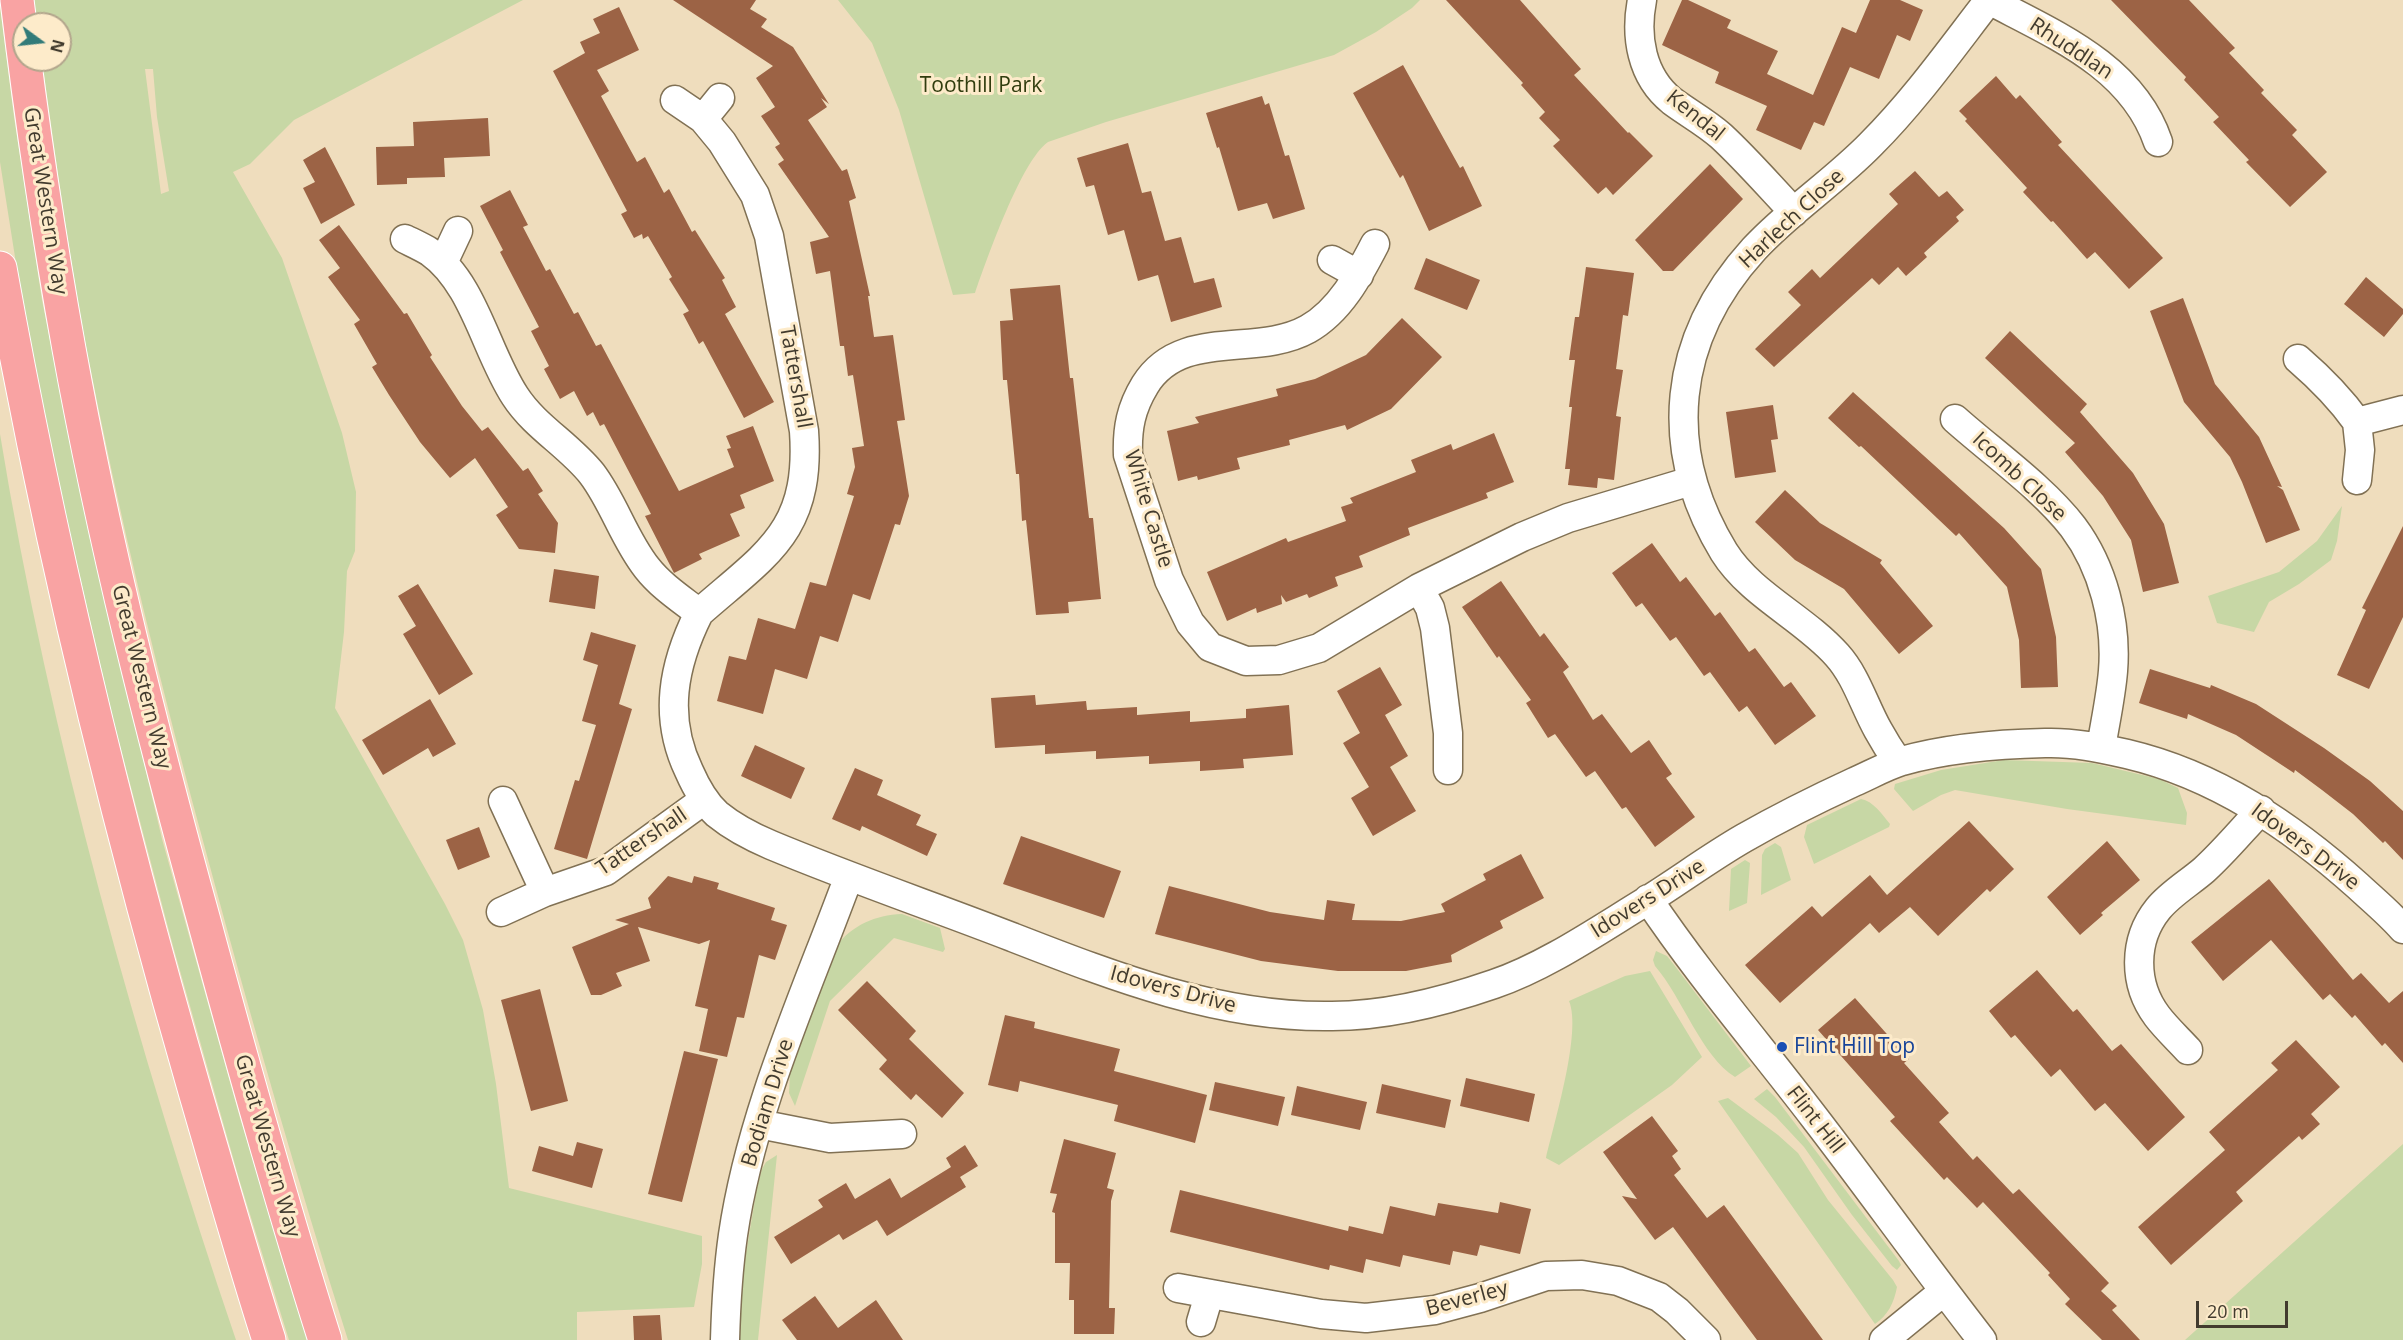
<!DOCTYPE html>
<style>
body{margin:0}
#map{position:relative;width:2403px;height:1340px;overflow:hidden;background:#efddbd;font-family:"Open Sans",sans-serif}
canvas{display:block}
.north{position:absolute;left:12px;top:12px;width:60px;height:60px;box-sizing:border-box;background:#fdebca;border:2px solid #b2a58c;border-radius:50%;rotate:105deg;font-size:16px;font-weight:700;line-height:24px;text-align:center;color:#423b2e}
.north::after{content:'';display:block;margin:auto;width:21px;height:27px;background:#327b79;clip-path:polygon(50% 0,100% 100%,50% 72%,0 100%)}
.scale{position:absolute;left:2196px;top:1301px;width:92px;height:27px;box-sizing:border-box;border:3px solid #423b2e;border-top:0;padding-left:8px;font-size:18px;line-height:21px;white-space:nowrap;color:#423b2e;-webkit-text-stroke:4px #fdebca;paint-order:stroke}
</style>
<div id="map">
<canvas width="2403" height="1340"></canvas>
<div class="north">N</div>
<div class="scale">20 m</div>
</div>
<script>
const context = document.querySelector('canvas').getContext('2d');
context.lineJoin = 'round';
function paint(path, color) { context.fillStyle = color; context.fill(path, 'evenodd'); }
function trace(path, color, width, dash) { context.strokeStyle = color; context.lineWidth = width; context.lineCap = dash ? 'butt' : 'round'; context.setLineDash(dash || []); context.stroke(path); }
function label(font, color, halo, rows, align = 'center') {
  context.font = font + ' "Open Sans",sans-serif'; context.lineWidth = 6; context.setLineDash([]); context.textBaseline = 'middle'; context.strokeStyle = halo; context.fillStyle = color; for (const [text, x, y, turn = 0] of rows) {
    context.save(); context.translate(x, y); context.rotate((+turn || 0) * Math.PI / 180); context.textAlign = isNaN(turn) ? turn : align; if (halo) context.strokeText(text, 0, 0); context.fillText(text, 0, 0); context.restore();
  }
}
paint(new Path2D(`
 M34,0H523L294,120L250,164L233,172L282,258L342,433L356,492L355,551L347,571L344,632L335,708L445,904L463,940L483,1010L496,1084L509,1188L702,1236V1264L694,1307L577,1312V1340H348C298,1182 252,1023 209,863C162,691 119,517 85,341C68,248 55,154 42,60H60V24H37ZM145,69H153L157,117L169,191L161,194Z
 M838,0H1420L1412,8L1376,32L1334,55L1106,122L1048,142C1021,161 987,259 975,293L953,295L899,110L872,43Z
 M0,7L14,117L42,300L70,441L124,679L162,839L240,1118L308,1340H289L240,1182L173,946L113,719L67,521L24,314L0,162Z
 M0,434C50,740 137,1047 236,1340H0Z
 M2342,506L2337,541L2331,560L2299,584L2269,602L2254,632L2217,623L2208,596L2279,572L2317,541Z
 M2004,760L2092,763L2159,779L2178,788L2187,813L2186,825L2067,809L1955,790L1941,795L1913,811L1894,789L1895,784L1941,770Z
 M1861,799C1873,801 1882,814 1890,824L1889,827L1814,864L1804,837L1807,825Z
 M1775,843L1781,847L1791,880L1761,895L1762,855L1765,849Z
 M1745,860L1750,863L1747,903L1729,911L1731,869Z
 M902,914L940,928L945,949L943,952L894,938L830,1001L795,1106L789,1093L790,1073L836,946C853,925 875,915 902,914Z
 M1656,951L1667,956L1678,970L1751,1066L1735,1077C1702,1057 1682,997 1655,966L1653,960Z
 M1650,971L1702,1057L1672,1085L1559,1165L1546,1158C1554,1123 1582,1032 1569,1001L1625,976Z
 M1767,1089L1775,1097L1899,1261L1901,1265L1897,1270L1892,1266L1852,1215L1804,1147L1776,1117L1754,1099Z
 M1728,1098L1778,1135L1798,1153L1828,1200L1893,1280L1897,1287C1894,1303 1888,1315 1875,1324L1718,1101Z
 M2403,1144V1340H2185Z
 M777,1155L758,1340H736L743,1272L757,1187L762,1169L766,1162Z`), '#c7d7a5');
paint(new Path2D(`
 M673,0H756L750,9L767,19L761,27L793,47L829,104L821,98L827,107L808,120L842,171L847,169L856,198L849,201L870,296H868L874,337L893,335L905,420L897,421L909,496L900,525L895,524L870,600L853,594L838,642L820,636L807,679L775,669L763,714L717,701L729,656L746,660L758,618L795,629L810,582L826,586L854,496L847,494L855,467L852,448L864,446L853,375L848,376L844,346H840L830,271L816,274L810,242L829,237L778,164L784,160L775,147L780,144L761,116L775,107L756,78L773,66Z
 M1446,0H1520L1581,69L1574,75L1628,133L1629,132L1653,156L1613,195L1606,187L1598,194L1553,146L1560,140L1539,118L1545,112L1521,85L1523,83Z
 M1682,0H1688L1731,20L1727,28L1778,51L1767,74L1813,95L1842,27L1856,33L1870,0H1900L1923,10L1910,41L1897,35L1879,79L1850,67L1824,126L1814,122L1801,150L1756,130L1767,106L1715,83L1719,72L1662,45Z
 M2111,0H2189L2235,48L2229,53L2264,90L2261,93L2297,130L2292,135L2327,172L2290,207L2246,162L2249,160L2213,122L2219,117L2184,80L2186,77Z
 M619,7L639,50L597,70L609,91L601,96L637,162L645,157L664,193L669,189L692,232L695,230L725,278L722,280L736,307L725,314L774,402L744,418L703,341L699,344L683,314L689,311L669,279L672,277L648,236L643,239L642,234L634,238L621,214L627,211L553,71L585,53L580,42L600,33L593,19Z
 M1403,65L1460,168L1463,166L1482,206L1429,231L1403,175L1400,178L1353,93Z
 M1996,76L2016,99L2020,95L2062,142L2058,145L2163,258L2129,289L2095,252L2087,259L2053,221L2051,222L2023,192L2027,188L1965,121L1967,119L1959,111Z
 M1262,96L1265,105L1269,103L1285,156L1289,155L1305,209L1273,219L1267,203L1238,211L1219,147L1217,148L1206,113Z
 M488,118L490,156L444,158L445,177L407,178V184L377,185L376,147L414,146L413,122Z
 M1128,143L1142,193L1151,191L1165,241L1181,237L1194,283L1214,278L1222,307L1171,322L1158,275L1138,281L1124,230L1108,235L1094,185L1086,187L1077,158Z
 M325,147L355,205L321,224L303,188L315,182L303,160Z
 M1710,164L1743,199L1673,271H1663L1635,240Z
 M1915,171L1939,197L1947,191L1964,210L1956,217L1959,221L1924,253L1927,257L1906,276L1898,267L1879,285L1872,278L1774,367L1755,349L1801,305L1788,292L1812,269L1820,278L1898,204L1889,194Z
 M510,190L528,225L523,227L546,271L550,269L574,314L578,312L596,346L601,344L679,491L734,467L727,449L731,448L726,436L753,426L774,481L740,495L745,508L730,514L740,536L699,554L702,559L674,573L645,516L651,514L604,424L600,426L593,412L587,416L574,391L560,399L544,369L549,366L531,331L539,327L500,252L503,250L480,206Z
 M339,225L404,314L407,313L432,355L430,357L462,406L482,431L488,427L523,471L528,468L543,491L538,494L558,523L555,553L519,549L496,515L508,507L475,458L450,478L420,442L389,395L372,367L377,364L354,324L360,320L328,277L340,268L319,240Z
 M1426,258L1480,280L1467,310L1414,289Z
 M1586,267L1634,273L1628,316L1623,315L1616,369L1623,370L1616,416L1621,417L1614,480L1598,478L1597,488L1568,485L1570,469H1565L1572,407H1569L1575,360H1569L1575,317H1579Z
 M2366,277L2403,309V314L2384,337L2344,304Z
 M1060,285L1070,378H1073L1089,518H1093L1101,599L1068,602L1069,613L1036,615L1026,520L1022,521L1019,474H1016L1007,380H1003L1000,321L1013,320L1010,289Z
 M2183,298L2215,384L2259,437L2282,487L2277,486L2283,490L2300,530L2266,543L2242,482L2230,457L2184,402L2150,311Z
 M1402,318L1442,357L1391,409L1347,430L1345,425L1289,440L1290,445L1237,458L1240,469L1198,480L1197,476L1178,481L1167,431L1199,423L1195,417L1278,396L1276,389L1315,379L1366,355Z
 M2010,331L2087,404L2080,412L2133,473L2164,524L2179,583L2143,592L2131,540L2103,496L2065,452L2075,443L1985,358Z
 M1853,392L2004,528L2041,569L2056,637L2058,687L2021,688L2019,640L2007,587L1959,533L1956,536L1861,446L1859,447L1828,418Z
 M1773,405L1778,439L1771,440L1776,472L1735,478L1726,412Z
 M1494,433L1514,482L1486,493L1488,498L1408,528L1410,535L1359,556L1363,567L1335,577L1338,586L1309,598L1307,594L1286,602L1281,595L1282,604L1257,613L1256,608L1227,621L1207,572L1286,538L1288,542L1346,521L1341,507L1353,503L1350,498L1416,472L1411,460L1451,444L1453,450Z
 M1785,490L1820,523L1882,560L1880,563L1933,626L1899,654L1844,589L1795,560L1755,522Z
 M2403,526V617L2369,689L2337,675L2366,610L2362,608Z
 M1652,543L1680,582L1686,577L1715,616L1720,612L1749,652L1755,648L1784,687L1791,682L1816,716L1775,745L1747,706L1739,712L1710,672L1704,676L1676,637L1670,641L1642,603L1636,607L1612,573Z
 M554,569L599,576L595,609L549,602Z
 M1501,581L1540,637L1544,633L1569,667L1563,672L1593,720L1602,714L1631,753L1649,740L1672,774L1666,778L1695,817L1655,847L1626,807L1622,809L1595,771L1586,777L1555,734L1548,738L1526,703L1531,700L1499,656L1497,658L1462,607Z
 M418,584L473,674L439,695L403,634L416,626L398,596Z
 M591,632L636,645L619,704L632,709L587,859L554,849L575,780L579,781L596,725L582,721L598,665L583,660Z
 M1380,667L1402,705L1385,715L1408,756L1390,767L1416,811L1373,836L1351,798L1369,787L1343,743L1360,733L1337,691Z
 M2150,669L2210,688L2211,685L2256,704L2324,748L2370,781L2403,811V860L2385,841L2383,843L2353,814L2322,790L2295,770L2294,773L2236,735L2188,714L2187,719L2139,703Z
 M1035,695L1036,705L1086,701L1087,710L1137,707V715L1190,711V722L1246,718V709L1289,705L1293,755L1243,759L1244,768L1200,771V761L1149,764V756L1096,759V751L1045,754V745L995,748L991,698Z
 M430,699L456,744L433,757L428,748L383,775L362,740Z
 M755,745L805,768L791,799L741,776Z
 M855,768L883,780L877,795L921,815L916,825L937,834L927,856L862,826L860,831L832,819Z
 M1969,821L2014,869L1990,892L1987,889L1938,936L1910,907L1879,933L1870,923L1780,1003L1745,965L1812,906L1822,917L1870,875L1887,895Z
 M479,827L490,857L458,870L446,840Z
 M1021,836L1121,871L1104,918L1003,884Z
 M2107,841L2140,880L2101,913L2103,915L2080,935L2047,897Z
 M1521,854L1544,898L1500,921L1503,928L1451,955L1452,962L1406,971H1338L1261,961L1155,934L1169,886L1270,912L1324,920L1327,900L1355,904L1352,920L1401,921L1445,912L1441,904L1486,880L1483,874Z
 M668,876L692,883L694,876L719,883L717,889L775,908L771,920L787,925L775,960L759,955L744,1018L737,1017L727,1057L699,1051L708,1009L695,1006L710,940L699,944L638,927L650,961L616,973L622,986L601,995H591L572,947L629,924L615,920L651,908L648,898Z
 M2269,879L2353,980L2361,973L2389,1003L2403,991V1063L2385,1043L2382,1046L2355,1015L2352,1018L2330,994L2323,1000L2271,940L2223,981L2191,942Z
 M2037,970L2073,1012L2077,1009L2112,1051L2121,1044L2185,1117L2148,1151L2105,1103L2095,1111L2060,1069L2051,1077L2015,1035L2011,1038L1989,1011Z
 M867,981L916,1031L909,1039L964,1093L942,1118L916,1094L911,1100L879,1069L887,1060L838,1010Z
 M540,989L568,1101L531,1111L501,1000Z
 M1855,998L1909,1059L1904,1063L1949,1113L1939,1122L1973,1160L1977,1156L2013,1194L2019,1189L2109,1283L2101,1291L2117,1306L2112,1310L2140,1340H2102L2065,1304L2070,1299L2048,1275L2050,1273L1983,1202L1977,1208L1947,1177L1944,1180L1890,1121L1895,1117L1818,1030Z
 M1005,1015L1035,1022L1034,1028L1120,1049L1114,1071L1207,1095L1195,1143L1114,1121L1118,1105L1020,1081L1018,1092L988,1085Z
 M2296,1040L2340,1087L2311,1114L2320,1124L2302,1140L2299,1136L2236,1192L2243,1201L2171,1265L2138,1227L2225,1150L2209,1132L2278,1070L2271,1063Z
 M684,1051L718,1059L682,1202L648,1194Z
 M1466,1078L1535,1094L1529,1122L1460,1106Z
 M1215,1082L1285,1097L1278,1126L1209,1110Z
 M1382,1084L1451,1100L1445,1128L1376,1113Z
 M1297,1086L1367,1102L1360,1130L1291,1115Z
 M1652,1116L1678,1151L1672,1156L1681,1169L1674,1175L1707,1218L1724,1205L1823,1340H1757L1673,1227L1655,1240L1622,1196L1637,1199L1603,1152Z
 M1064,1139L1116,1153L1107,1188L1114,1190L1111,1201L1109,1308H1115L1114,1334H1074V1300H1069L1070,1263H1055V1213L1052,1212L1057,1194L1050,1193Z
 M577,1142L603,1149L592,1188L532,1171L539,1146L573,1156Z
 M965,1145L978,1166L960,1177L966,1187L887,1236L877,1220L843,1240L839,1234L791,1264L774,1237L823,1207L818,1200L846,1183L855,1199L890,1178L901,1198L951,1167L946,1158Z
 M1180,1190L1348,1231L1349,1226L1383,1234L1390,1206L1435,1216L1438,1203L1498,1213L1500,1202L1531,1209L1520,1254L1480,1245L1477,1256L1453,1251L1450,1265L1403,1255L1400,1267L1366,1259L1363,1273L1330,1265L1329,1270L1170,1232Z
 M815,1296L838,1328L876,1300L903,1340H797L782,1320Z
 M660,1315L662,1340H634L633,1316Z`), '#9c6345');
const minor = new Path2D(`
 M1642,0C1635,36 1641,76 1672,101C1688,113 1705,122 1721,136C1747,160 1770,187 1794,212
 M1989,0C2055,35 2132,66 2158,142
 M675,100L703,119L722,142L755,195L769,236L804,431C811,532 767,553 699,613
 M703,119L720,98
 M405,239C413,243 422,247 430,252C474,283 486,352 515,396C535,427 569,445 592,474C614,503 624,539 647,568C661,586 681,599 699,613C673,665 663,717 689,771C696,787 704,802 717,814C733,827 752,837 771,845C850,878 932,906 1012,937C1115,977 1220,1018 1332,1016C1387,1016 1442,1002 1494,984C1547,966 1600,929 1648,900C1680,880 1711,857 1744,838C1779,818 1817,799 1854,782C1870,775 1886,766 1902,761C1948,748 1997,744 2045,743C2073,742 2100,748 2127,754C2216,775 2291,826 2358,886C2373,900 2389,913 2403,929
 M1375,244C1359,275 1340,311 1308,329C1256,358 1181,327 1145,385C1131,408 1127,428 1128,455L1169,580L1190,623L1210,647L1246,661L1279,660L1319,648L1419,588L1522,537L1568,518L1691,481
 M1332,260L1359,275
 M443,263L458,231
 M2298,359C2320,378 2340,398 2357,422
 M1955,419C1992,452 2043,488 2073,527C2103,567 2117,622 2113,671C2111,696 2105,723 2101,748
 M2357,480L2360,450L2357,422L2403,410
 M1419,588L1430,608L1435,628L1448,733V770
 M1898,762C1891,752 1884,741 1878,730C1864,705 1856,676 1837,655C1803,617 1751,595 1724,552C1661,448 1672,339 1754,249C1789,211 1834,182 1871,144C1915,100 1951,49 1989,0
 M503,801L545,892
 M1648,899C1699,975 1759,1045 1814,1117C1871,1191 1925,1267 1982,1340
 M501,912L545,892L606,871L704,800
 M2188,1050C2178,1039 2166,1028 2157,1016C2133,984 2133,940 2158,909C2170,894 2189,883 2204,870C2224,852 2242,830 2261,810
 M759,1124L830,1138L902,1134
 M1178,1288L1321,1314L1366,1318L1435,1310L1480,1298L1546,1276L1582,1275L1618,1281L1659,1297L1677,1311L1706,1340
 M1201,1322L1209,1295
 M725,1340C726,1305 728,1270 733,1235C751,1111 806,993 849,876
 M1884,1340L1944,1291`);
const primary = new Path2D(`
 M17,0C31,117 48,233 69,349C104,542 152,732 204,921C242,1062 281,1201 325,1340
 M0,268C50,548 117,822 196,1095C220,1177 243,1259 269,1340`);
trace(minor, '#817154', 31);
trace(primary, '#fff', 35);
trace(minor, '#fff', 28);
trace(primary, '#f9a3a3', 33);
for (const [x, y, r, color] of [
 [1782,1047,6,"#1a4fb4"]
]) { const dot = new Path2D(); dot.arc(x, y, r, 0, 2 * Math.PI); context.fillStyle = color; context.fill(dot); trace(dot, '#fdebca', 2); }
label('21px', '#423b2e', '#fdebca', [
 ["Rhuddlan",2071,49,33],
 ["Kendal",1695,116,39],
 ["Great Western Way",45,201,81],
 ["Harlech Close",1792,219,-43],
 ["Tattershall",795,377,80],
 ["Icomb Close",2019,477,43],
 ["White Castle",1148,509,73],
 ["Great Western Way",141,677,76],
 ["Tattershall",642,842,-34],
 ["Idovers Drive",2305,847,37],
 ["Idovers Drive",1648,899,-32],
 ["Idovers Drive",1173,990,15],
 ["Bodiam Drive",768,1103,-73],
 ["Flint Hill",1815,1120,52],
 ["Great Western Way",267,1146,74],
 ["Beverley",1467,1299,-15]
]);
label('21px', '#313d0f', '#fdebca', [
 ["Toothill Park",981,86]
]);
label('21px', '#164399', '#fdebca', [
 ["Flint Hill Top",1794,1047]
], 'left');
</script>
